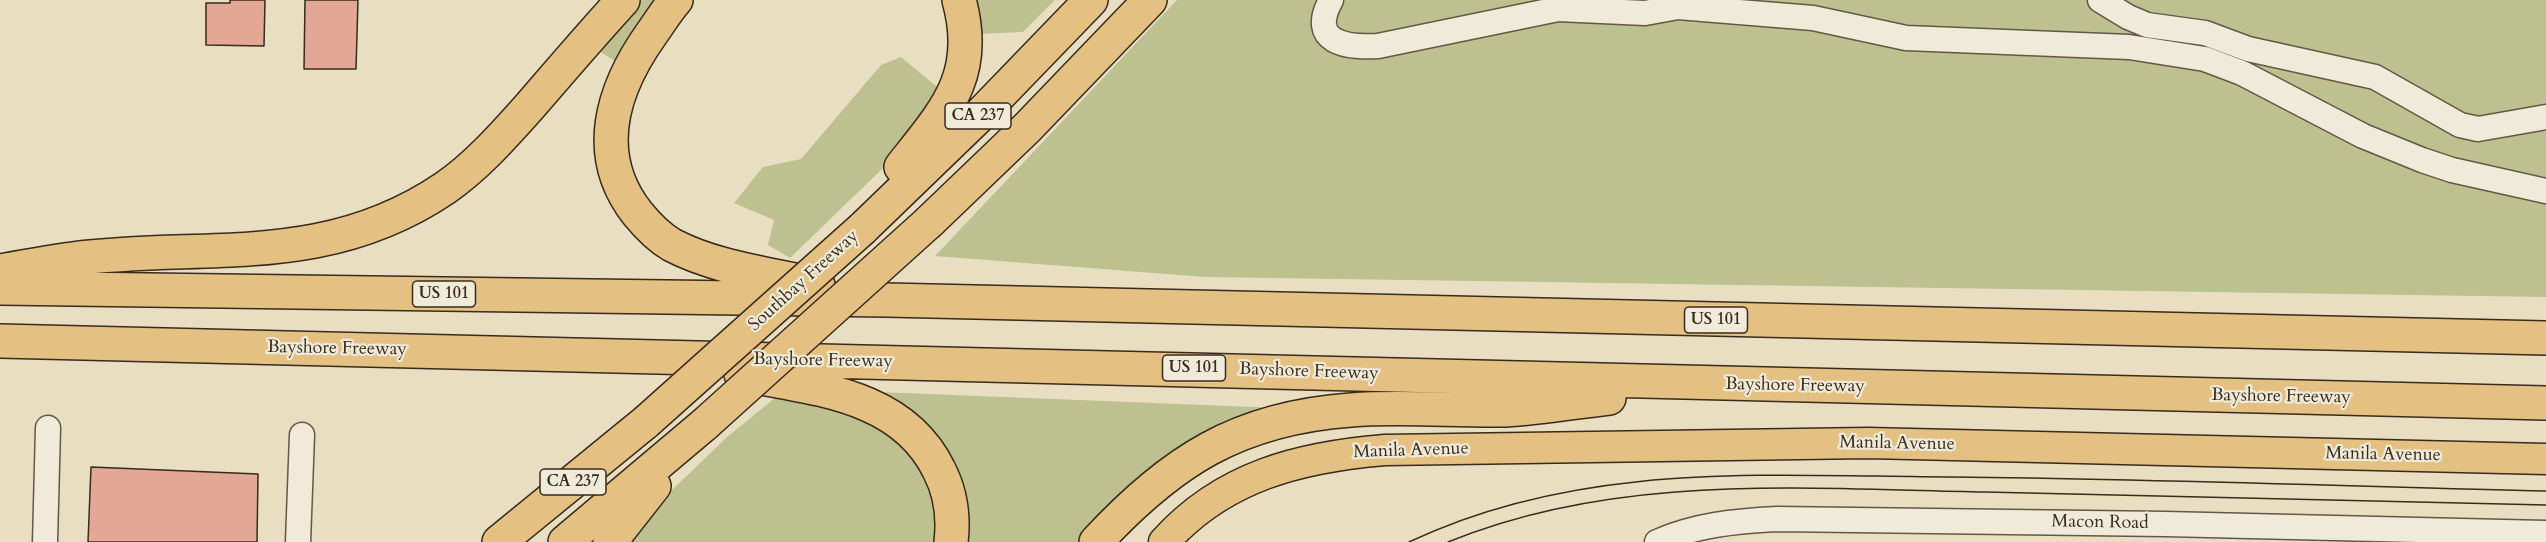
<!DOCTYPE html>
<style>
body{margin:0}
canvas{display:block;background:#e8dfc3}
</style>
<canvas width="2546" height="542"></canvas>
<script>
const context = document.querySelector('canvas').getContext('2d');
context.lineJoin = 'round';
function paint(path, color) { context.fillStyle = color; context.fill(path, 'evenodd'); }
function trace(path, color, width, dash) { context.strokeStyle = color; context.lineWidth = width; context.lineCap = dash ? 'butt' : 'round'; context.setLineDash(dash || []); context.stroke(path); }
function label(font, color, halo, rows, align = 'center') {
  context.font = font + ' Cardo,serif'; context.lineWidth = 4.5; context.setLineDash([]); context.textBaseline = 'middle'; context.strokeStyle = halo; context.fillStyle = color; for (const [text, x, y, turn = 0] of rows) {
    context.save(); context.translate(x, y); context.rotate((+turn || 0) * Math.PI / 180); context.textAlign = isNaN(turn) ? turn : align; if (halo) context.strokeText(text, 0, 0); context.fillText(text, 0, 0); context.restore();
  }
}
paint(new Path2D(`
 M641,0H663L615,61L594,48Z
 M973,0H1055L1023,32L981,34Z
 M1177,0H2546V297L1205,277L935,256Z
 M901,57L942,91L913,139L790,258L768,245L774,220L734,203L763,167L801,159L881,65Z
 M878,392L1305,409L1111,507L1079,542H963Z
 M781,393L889,424L935,482L942,542H618L727,437Z`), '#bdc08f');
const building = new Path2D(`
 M230,0H265L264,46L206,45V3H230Z
 M305,0H358L356,69H304Z
 M91,467L258,474L257,542H88Z`);
paint(building, '#e2a895');
trace(building, '#382a1c', 1.5);
const minor = new Path2D(`
 M1331,0C1308,42 1345,48 1378,46L1558,9L1645,13L1678,7L1813,18L1906,38L2129,47L2205,59L2242,73L2363,136L2422,160L2452,170L2546,191
 M2100,0L2128,17L2147,25L2205,33L2248,49L2375,77L2460,125L2478,129L2546,117
 M45,542L48,428
 M298,542L302,435
 M1657,542C1695,525 1736,521 1777,519L2165,524L2546,533`);
const major = new Path2D(`
 M1164,542C1223,476 1300,457 1385,450L1868,443L2546,459`);
const highway = new Path2D(`
 M676,0C667,10 660,22 652,33C612,89 591,155 638,214C647,225 660,238 672,245C716,268 770,274 818,285
 M901,167C945,111 980,76 959,0
 M929,222L1027,128L1150,0
 M862,229L977,118L1091,0
 M0,271C24,267 48,262 72,259C206,242 324,270 445,188C477,166 504,135 530,106C561,70 591,35 623,0
 M0,288L887,300L2546,338
 M0,341L2546,403
 M741,374C815,389 902,394 939,470C951,493 954,517 951,542
 M499,542L646,422
 M565,542L705,424
 M610,542L654,486
 M1096,542C1171,461 1238,418 1351,410C1402,406 1454,411 1505,410C1540,408 1575,402 1609,398`);
trace(minor, '#645746', 27);
trace(major, '#382a1c', 33);
trace(highway, '#382a1c', 36);
trace(minor, '#f0ead8', 24);
trace(major, '#e4c082', 30);
trace(highway, '#e4c082', 33);
trace(new Path2D(`
 M1409,542C1582,460 1767,476 1952,477C2150,479 2348,486 2546,491
 M1448,542C1618,472 1805,489 1985,492C2172,496 2359,501 2546,505`), '#382a1c', 1.5);
const highwayBridge = new Path2D(`
 M646,422L862,229
 M705,424L929,222`);
trace(highwayBridge, '#382a1c', 36, []);
trace(highwayBridge, '#e4c082', 33);
for (const [x, y, w] of [
 [978,116,66],
 [444,294,63],
 [1716,320,63],
 [1194,368,63],
 [573,482,66]
]) { const box = new Path2D(); box.roundRect(x - w / 2, y - 13, w, 26, 4.5); context.fillStyle = '#f0ead8'; context.fill(box); trace(box, '#382a1c', 1.5); }
label('bold 16px', '#382a1c', null, [
 ["CA 237",978,116],
 ["US 101",444,294],
 ["US 101",1716,320],
 ["US 101",1194,368],
 ["CA 237",573,482]
]);
label('18px', '#382a1c', '#f0ead8', [
 ["Southbay Freeway",804,281,-42],
 ["Bayshore Freeway",337,349,1],
 ["Bayshore Freeway",823,361,1],
 ["Bayshore Freeway",1309,372,2],
 ["Bayshore Freeway",1795,386,1],
 ["Bayshore Freeway",2281,397,1],
 ["Manila Avenue",1897,444,1],
 ["Manila Avenue",1411,451,-2],
 ["Manila Avenue",2383,455,1],
 ["Macon Road",2100,523,1]
]);
</script>
